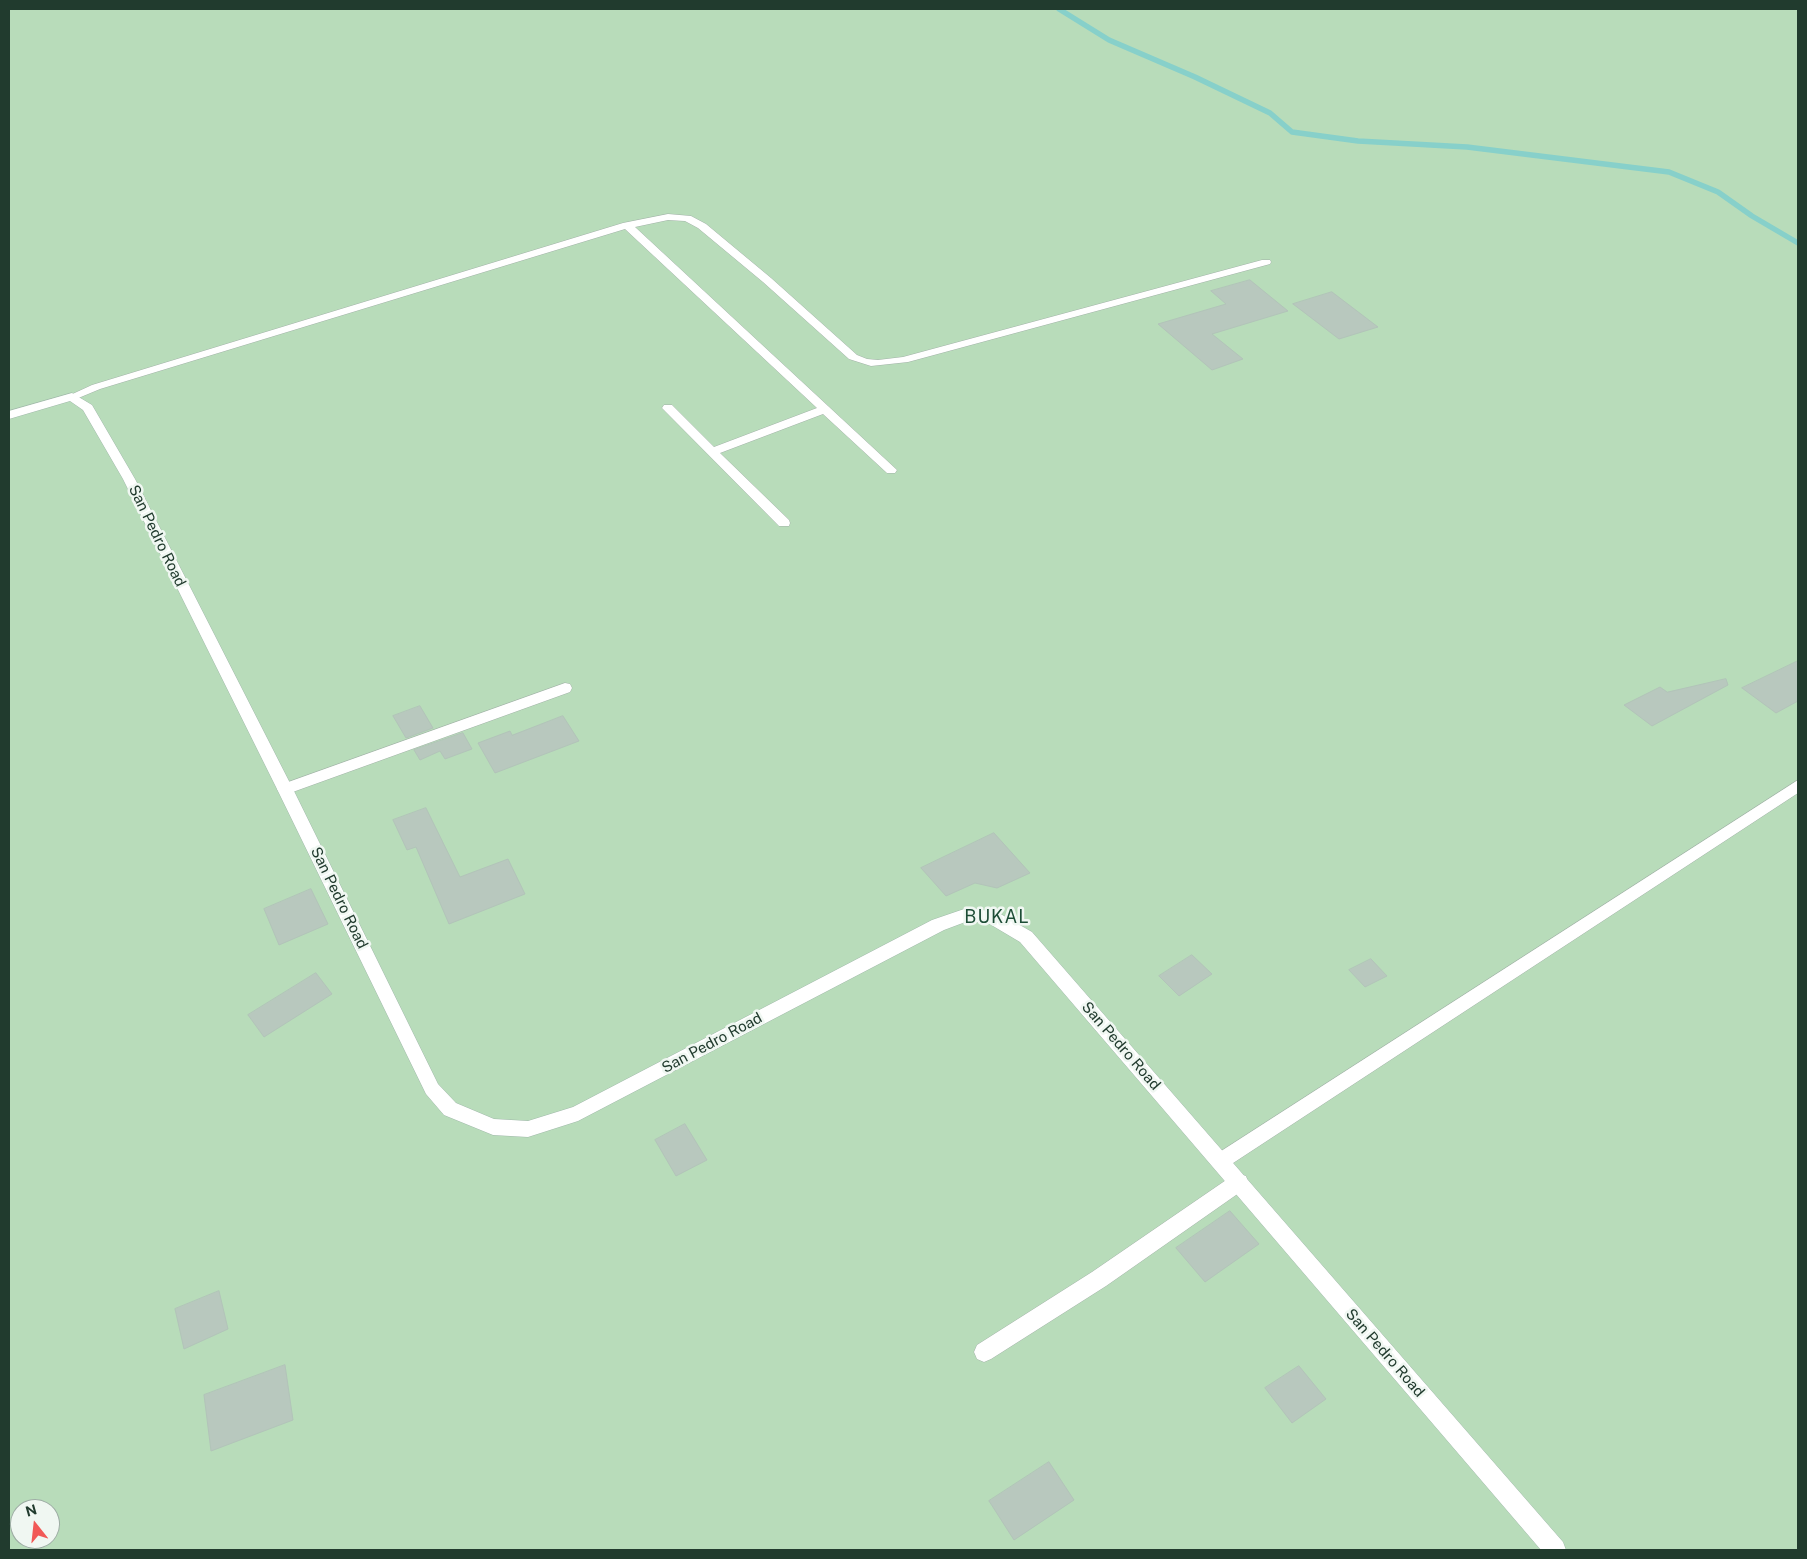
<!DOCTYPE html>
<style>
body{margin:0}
#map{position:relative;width:1807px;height:1559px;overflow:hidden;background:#e0ebe3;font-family:"Public Sans",sans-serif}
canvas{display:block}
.frame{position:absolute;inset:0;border:10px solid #213b2e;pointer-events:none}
.north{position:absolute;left:10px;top:1499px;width:50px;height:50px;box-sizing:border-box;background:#f0f7f2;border:1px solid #9daca4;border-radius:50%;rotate:344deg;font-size:14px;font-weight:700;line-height:20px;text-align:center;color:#213b2e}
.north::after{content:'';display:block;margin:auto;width:18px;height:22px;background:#f15957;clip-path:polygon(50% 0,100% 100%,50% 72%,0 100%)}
</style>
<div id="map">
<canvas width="1807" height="1559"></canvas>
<div class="frame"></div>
<div class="north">N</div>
</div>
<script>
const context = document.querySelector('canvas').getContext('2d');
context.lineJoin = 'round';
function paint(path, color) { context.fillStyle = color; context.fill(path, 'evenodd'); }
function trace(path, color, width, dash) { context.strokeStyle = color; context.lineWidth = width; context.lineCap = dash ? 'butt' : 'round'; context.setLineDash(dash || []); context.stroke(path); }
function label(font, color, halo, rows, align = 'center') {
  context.font = font + ' "Public Sans",sans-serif'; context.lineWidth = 5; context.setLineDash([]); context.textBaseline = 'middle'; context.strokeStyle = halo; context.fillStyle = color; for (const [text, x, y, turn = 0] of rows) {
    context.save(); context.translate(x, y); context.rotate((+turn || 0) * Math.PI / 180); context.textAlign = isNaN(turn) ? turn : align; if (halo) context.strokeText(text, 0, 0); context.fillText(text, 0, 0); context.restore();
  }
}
paint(new Path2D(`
 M9,9H1798V1550H9ZM20,1509H50V1539H20Z`), '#b8dcba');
trace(new Path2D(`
 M1059,9L1109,40L1195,77L1270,113L1292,132L1358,141L1467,147L1669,172L1718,192L1752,216L1798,243`), '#87d0ca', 5.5);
const building = new Path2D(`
 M1250,280L1288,311L1212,334L1243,359L1212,370L1158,324L1226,304L1211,291Z
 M1332,292L1378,327L1339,339L1293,304Z
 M1798,661V701L1776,713L1742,688Z
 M1726,679L1728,685L1652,726L1624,705L1660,687L1667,692Z
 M420,706L433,728L406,738L393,716Z
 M563,716L579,741L495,773L478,743L510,731L512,735Z
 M463,733L472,749L445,759L440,751L420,760L414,750Z
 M426,808L460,877L508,859L525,894L449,924L416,847L407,850L393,820Z
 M994,833L1030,873L997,888L975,883L946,896L921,868Z
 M311,889L328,924L279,945L264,909Z
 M1192,955L1212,974L1179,996L1159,976Z
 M1371,959L1387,976L1365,987L1349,970Z
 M316,973L332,994L264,1037L248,1015Z
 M685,1124L707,1160L676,1176L655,1140Z
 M1230,1211L1259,1244L1205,1282L1176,1248Z
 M219,1291L228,1329L184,1349L175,1309Z
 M285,1365L293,1420L211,1451L204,1395Z
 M1299,1366L1326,1399L1292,1423L1265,1388Z
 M1049,1462L1074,1500L1014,1540L989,1501Z`);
paint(building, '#b8c8be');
trace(building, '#b2c4b9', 1);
const lane = new Path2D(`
 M1239,1174L1246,1176L1248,1182L1246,1188L1106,1286L991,1359L984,1362L977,1359L974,1352L977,1345L1092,1272L1232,1176Z`);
const street = new Path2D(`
 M668,214L691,216L706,224L771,278L857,355L867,359L878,360L903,357L1262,260H1270L1271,262L1270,264L908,362L871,366L849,359L763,282L698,228L685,221L668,220L635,227L897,470L895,473H887L823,414L720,453L789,520L790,523L789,526H779L662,408L664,405H672L714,447L817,408L625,229L100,389L76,399H68L66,397L92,385L623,223Z
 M565,683L570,684L572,688L570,692L290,793L285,795L280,793L277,789L280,785Z
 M1798,780V793L1227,1167L1221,1169L1215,1167L1212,1161L1215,1155Z`);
const secondary = new Path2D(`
 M72,393L92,405L135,479L293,789L438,1084L456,1103L494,1119L528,1121L573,1107L932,920L967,908L997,912L1032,932L1563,1542L1566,1550H1541L1020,942L988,923L968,921L944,930L578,1121L528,1137L493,1135L444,1115L426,1094L277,789L123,479L83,410L70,401L9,419V411Z`);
trace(lane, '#a3b3a9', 1);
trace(street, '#a3b3a9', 1);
trace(secondary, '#a1b9ab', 1);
paint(lane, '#fff');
paint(street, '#fff');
paint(secondary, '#fff');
label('15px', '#213b2e', '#f0f7f2', [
 ["San Pedro Road",157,536,64],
 ["San Pedro Road",339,898,64],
 ["San Pedro Road",712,1043,-28],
 ["San Pedro Road",1121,1046,49],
 ["San Pedro Road",1385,1353,49]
]);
context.letterSpacing = '1px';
label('18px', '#1d4d36', '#f0f7f2', [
 ["BUKAL",997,917]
]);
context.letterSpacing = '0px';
</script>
